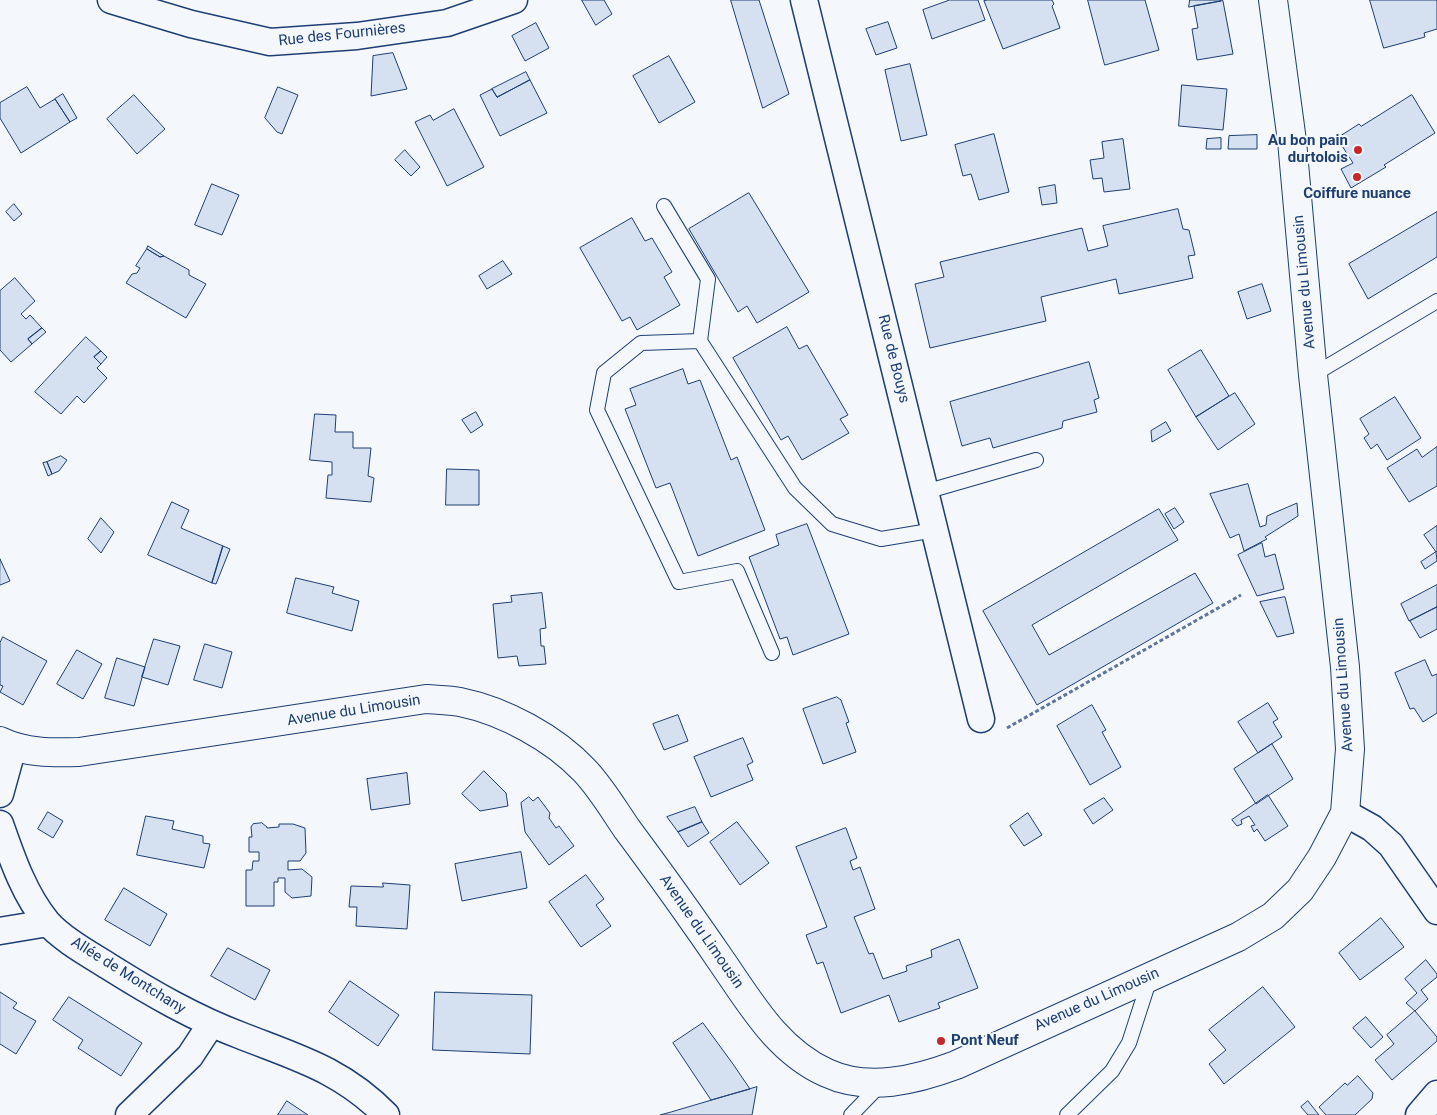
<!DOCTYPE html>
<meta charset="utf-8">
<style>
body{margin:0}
canvas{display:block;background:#f4f7fb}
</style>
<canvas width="1437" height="1115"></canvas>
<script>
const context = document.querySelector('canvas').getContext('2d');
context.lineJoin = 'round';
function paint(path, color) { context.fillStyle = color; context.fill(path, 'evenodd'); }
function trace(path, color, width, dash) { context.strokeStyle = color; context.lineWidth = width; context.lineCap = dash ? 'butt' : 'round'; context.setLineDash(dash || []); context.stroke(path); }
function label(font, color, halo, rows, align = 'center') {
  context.font = font + ' Roboto,sans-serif'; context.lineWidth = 4; context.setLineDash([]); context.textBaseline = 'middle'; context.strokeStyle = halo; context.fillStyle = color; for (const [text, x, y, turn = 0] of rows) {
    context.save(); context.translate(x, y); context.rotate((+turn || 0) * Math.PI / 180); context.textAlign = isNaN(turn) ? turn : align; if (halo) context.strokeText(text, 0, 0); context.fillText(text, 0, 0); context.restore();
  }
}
const building = new Path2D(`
 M582,0H604L612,14L596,25Z
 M731,0H759L789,94L763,108Z
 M950,0H978L985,20L932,39L923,10Z
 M988,0H1052L1054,4L1052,6L1060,28L1003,49L984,1Z
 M1088,0H1145L1159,50L1105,65Z
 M1190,0H1221V1L1189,7Z
 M1370,0H1437V29L1424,33L1425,37L1384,48Z
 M1223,1L1233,54L1197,60L1192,29L1198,28L1194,6Z
 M888,22L897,48L876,55L866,29Z
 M536,23L549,48L525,61L512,36Z
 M393,53L407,89L371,96L373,56Z
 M669,56L695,102L659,123L633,76Z
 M910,64L927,135L901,141L885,70Z
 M526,72L530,80L497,97L492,89Z
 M530,80L547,113L500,136L480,95L492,89L497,97Z
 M1182,85L1227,89L1223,130L1179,126Z
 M27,87L40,108L55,99L70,122L21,153L0,118V103Z
 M278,87L298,95L282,134L277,132L265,118Z
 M63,94L77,118L70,122L55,99Z
 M134,95L165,129L137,154L107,119Z
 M1412,95L1435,133L1384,165L1386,167L1351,188L1341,169L1353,163L1337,138L1359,124L1361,126Z
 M454,109L484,167L447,186L415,122L430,115L433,120Z
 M994,134L1009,192L979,200L971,174L963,176L955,145Z
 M1257,135V149H1228L1229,136Z
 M1221,138V149H1206L1207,139Z
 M1123,139L1130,189L1104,192L1102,178L1093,179L1090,160L1104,158L1102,142Z
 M405,150L420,167L411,176L395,160Z
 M212,184L239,195L222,235L195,225Z
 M1055,185L1057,203L1042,205L1039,188Z
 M749,193L809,292L757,323L747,306L738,312L689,229Z
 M14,204L22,214L14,221L6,212Z
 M1178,209L1183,229L1189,230L1195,255L1188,256L1193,278L1119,294L1116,279L1041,297L1046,321L930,348L915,284L944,277L940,262L1082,228L1088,251L1108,246L1103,226Z
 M1437,212V257L1368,299L1349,264Z
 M632,218L645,241L652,238L672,272L664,277L680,305L637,330L630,317L622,321L580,248Z
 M148,246L164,256L160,257L147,249Z
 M147,249L160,257L164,256L189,270V275L206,284L186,318L126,283L132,274L137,273L140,268L136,266Z
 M503,261L512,274L487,289L479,276Z
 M15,278L35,301L21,314L26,319L30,315L42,328L28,339L32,344L11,362L0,350V291Z
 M1262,284L1271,311L1247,319L1238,292Z
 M787,327L799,349L807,345L848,415L840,419L849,433L802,460L788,436L781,440L733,358Z
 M42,328L46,332L32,344L28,339Z
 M86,337L101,351L94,357L101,364L97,368L107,378L84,403L77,396L61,414L35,392Z
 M1201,350L1229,396L1196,417L1168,370Z
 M101,351L107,357L101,364L94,357Z
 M1089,362L1099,398L1094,400L1097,412L1063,421L1062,428L993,448L990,438L962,446L950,402Z
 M683,369L688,384L700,380L731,460L737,457L765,530L698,556L670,483L656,488L625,409L636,405L630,389Z
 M1235,393L1255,424L1218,450L1196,417Z
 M1395,397L1421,438L1387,460L1377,444L1371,449L1364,438L1369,434L1360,419Z
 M476,412L483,425L471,433L462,420Z
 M315,414L336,415L335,432H353V448H371L368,476L374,478L371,502L326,498L328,475H332V462L310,460Z
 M1166,422L1171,431L1152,442L1151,431Z
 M1437,447V486L1409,502L1387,468L1417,449L1422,457Z
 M61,456L67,460L59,471L52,474L47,462Z
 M47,462L52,474L48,476L43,463Z
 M447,469L479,470V505H446Z
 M1248,484L1260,527L1266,525L1267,516L1297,503L1298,516L1265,537L1267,539L1244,551L1239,534L1230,538L1210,494Z
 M172,502L189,510L181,528L223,546L212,583L148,555Z
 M1175,508L1184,522L1174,529L1165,514Z
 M1159,509L1178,540L1032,625L1049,655L1195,573L1213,603L1037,705L983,611Z
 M101,518L114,532L101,553L88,539Z
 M807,524L849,634L793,655L787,637L780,639L749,557L779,545L776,535Z
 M1437,526V551L1436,552L1424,535Z
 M1262,543L1265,557L1275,554L1284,589L1257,596L1238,555Z
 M223,546L230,549L216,584L212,583Z
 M1436,552L1437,561L1425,569L1421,562Z
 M0,559L10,581L0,585Z
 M296,578L334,587L332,593L359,601L352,631L287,613Z
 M1437,585V607L1409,621L1401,604Z
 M542,593L546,628L540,629L541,646H544L546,664L519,666L517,656L498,658L493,604L512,602L511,596Z
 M1285,597L1294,633L1277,637L1260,602Z
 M1437,607V629L1420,638L1410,621Z
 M3,637L47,661L23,705L0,692L3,686L0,685V643Z
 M154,639L180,646L168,685L142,677Z
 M205,644L232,652L222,688L194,680Z
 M77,650L102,664L83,699L57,684Z
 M117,658L145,667L134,706L105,698Z
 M1425,660L1432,676L1437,674V713L1423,722L1414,708L1410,709L1395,673Z
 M837,697L841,700L849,722L846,723L856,752L823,764L803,709Z
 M1268,703L1278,719L1273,722L1282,737L1258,753L1238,722Z
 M1092,705L1106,730L1102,732L1121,767L1090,785L1057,726Z
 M678,715L688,741L664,750L653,724Z
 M743,738L753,762L747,765L753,780L711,797L694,757Z
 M1272,744L1293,779L1256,804L1234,769Z
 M484,771L506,793L508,806L480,811L462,794Z
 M407,773L410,804L371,810L367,779Z
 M1268,795L1288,826L1265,841L1257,829L1254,832L1251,826L1255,825L1249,816L1241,820L1242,824L1237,826L1232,820Z
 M529,797L533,801L538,797L550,813L549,818L556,828L559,826L574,846L549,865L525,832L521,803Z
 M1104,798L1113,810L1093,824L1084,810Z
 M695,807L702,822L678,832L667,817Z
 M48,812L63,821L53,838L38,829Z
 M1028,813L1042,835L1024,846L1010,826Z
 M146,816L174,821L172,829L203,836V843L210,844L204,868L137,855Z
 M702,822L709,833L688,847L678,832Z
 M737,822L769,863L740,885L710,842Z
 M262,823L267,827V828L279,827V824H293L305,828L306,853L300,861H288V870L302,869L312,877L311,896L292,898L285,892V878H278V882H274V906H246V870H252L253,861H259V852H249V837H252L251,827L253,824Z
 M846,828L857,858L850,861L853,870L860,867L875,909L854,917L869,954L873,953L883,979L907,971L906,966L932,957L931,950L959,939L978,988L938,1003L940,1008L899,1022L889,995L841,1013L823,962L817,964L806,935L827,927L796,847Z
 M521,852L527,888L462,901L455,864Z
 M586,875L604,899L596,905L611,926L581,947L549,902Z
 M383,883L410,885L407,929L356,926L357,907H349L351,886L383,887Z
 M124,888L167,914L150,946L105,920Z
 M1381,918L1404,947L1360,980L1339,953Z
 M228,948L270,970L255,1000L211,976Z
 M1426,960L1437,974V977L1421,990L1428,999L1415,1011L1406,1003L1417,993L1405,979Z
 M350,981L399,1015L378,1046L329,1012Z
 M1263,987L1295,1027L1224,1084L1209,1064L1226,1050L1209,1030Z
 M0,992L17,1003L13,1008L36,1021L16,1054L0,1044Z
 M435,992L532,995L530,1054L433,1050Z
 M69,997L142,1043L121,1076L78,1048L83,1040L53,1020Z
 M1415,1011L1437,1037V1041L1392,1080L1375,1060L1394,1044L1387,1035Z
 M1366,1017L1383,1037L1371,1048L1353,1028Z
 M703,1023L733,1064L750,1089L711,1100L673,1043Z
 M1358,1076L1373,1093L1372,1099L1355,1115H1326L1319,1107L1345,1083L1347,1085Z
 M757,1087L752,1115H660L671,1112Z
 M287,1101L308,1115H278Z
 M1308,1101L1319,1115H1308L1301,1107Z`);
paint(building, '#d5e0f0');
trace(building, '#1d3f73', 1);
const service = new Path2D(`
 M664,206L708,279L700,341
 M1313,375L1437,301
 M925,492L1036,460
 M772,653L737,571L679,582L597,410L604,373L641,343L700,341L795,488L832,524L881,539L935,530
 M851,1115L882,1083
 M1067,1115L1112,1071L1129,1043L1150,978`);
const minor = new Path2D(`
 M111,0L191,24L270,42L357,36L447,23L514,0
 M804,0L981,719
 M0,794L13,747
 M1345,813L1372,828L1391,845L1437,911
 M0,824C12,858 24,894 47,922C62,939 89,954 108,966C151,993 194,1018 242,1036C298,1058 342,1070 386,1115
 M0,931L48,923
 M129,1115L190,1056L211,1024
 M1419,1115L1437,1094`);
const secondary = new Path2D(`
 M0,741C25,753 52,753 79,752L426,699C438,700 449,700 460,702C504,711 554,738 585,771C601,788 614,810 627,829C659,872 690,915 720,959C750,1002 777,1051 827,1073C868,1092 916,1080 956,1065L1238,937L1273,916L1300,890L1322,857L1345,813L1350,749L1345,667L1313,375L1292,141L1273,0`);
trace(service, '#1d3f73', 16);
trace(minor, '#1d3f73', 29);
trace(secondary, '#1d3f73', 30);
trace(new Path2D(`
 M1007,728L1241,595`), '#5e769c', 3, [4, 2.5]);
trace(service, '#f4f7fb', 14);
trace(minor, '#f4f7fb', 26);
trace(secondary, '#f4f7fb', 28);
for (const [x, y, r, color] of [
 [1358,150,5,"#c62828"],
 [1357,177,5,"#c62828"],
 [941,1041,5,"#c62828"]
]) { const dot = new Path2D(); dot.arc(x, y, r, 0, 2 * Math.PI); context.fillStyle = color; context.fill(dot); trace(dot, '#f4f7fb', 2); }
label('15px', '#1d3f73', '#f4f7fb', [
 ["Rue des Fournières",342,35,-6],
 ["Avenue du Limousin",1305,282,-95],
 ["Rue de Bouys",893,359,76],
 ["Avenue du Limousin",1344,685,-94],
 ["Avenue du Limousin",354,711,-9],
 ["Avenue du Limousin",701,932,55],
 ["Allée de Montchany",128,976,32],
 ["Avenue du Limousin",1097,1000,-24]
]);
label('bold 15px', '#1d3f73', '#f4f7fb', [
 ["Au bon pain",1348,141],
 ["durtolois",1348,158],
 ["Coiffure nuance",1357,194,"center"],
 ["Pont Neuf",951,1041,"left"]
], 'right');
</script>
